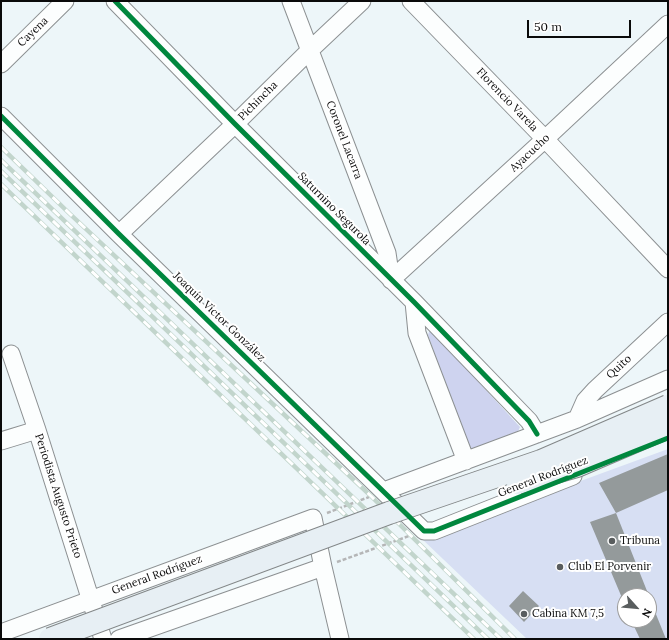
<!DOCTYPE html>
<meta charset="utf-8">
<style>
body{margin:0}
#map{position:relative;width:669px;height:640px;overflow:hidden;background:#edf6f9;font-family:Lora,serif}
canvas{display:block}
.frame{position:absolute;inset:0;border:2px solid #0a0a0a;pointer-events:none}
.north{position:absolute;left:617px;top:588px;width:40px;height:40px;box-sizing:border-box;background:#fff;border:1px solid #9d9d9d;border-radius:50%;rotate:117deg;font-size:11px;font-weight:700;line-height:16px;text-align:center;color:#0a0a0a}
.north::after{content:'';display:block;margin:auto;width:14px;height:18px;background:#595d5e;clip-path:polygon(50% 0,100% 100%,50% 72%,0 100%)}
.scale{position:absolute;left:527px;top:20px;width:104px;height:18px;box-sizing:border-box;border:2px solid #0a0a0a;border-top:0;padding-left:5px;font-size:12px;line-height:14px;white-space:nowrap;color:#0a0a0a;-webkit-text-stroke:3px #fff;paint-order:stroke}
</style>
<div id="map">
<canvas width="669" height="640"></canvas>
<div class="frame"></div>
<div class="north">N</div>
<div class="scale">50 m</div>
</div>
<script>
const context = document.querySelector('canvas').getContext('2d');
context.lineJoin = 'round';
function paint(path, color) { context.fillStyle = color; context.fill(path, 'evenodd'); }
function trace(path, color, width, dash) { context.strokeStyle = color; context.lineWidth = width; context.lineCap = dash ? 'butt' : 'round'; context.setLineDash(dash || []); context.stroke(path); }
function label(font, color, halo, rows, align = 'center') {
  context.font = font + ' Lora,serif'; context.lineWidth = 4; context.setLineDash([]); context.textBaseline = 'middle'; context.strokeStyle = halo; context.fillStyle = color; for (const [text, x, y, turn = 0] of rows) {
    context.save(); context.translate(x, y); context.rotate((+turn || 0) * Math.PI / 180); context.textAlign = isNaN(turn) ? turn : align; if (halo) context.strokeText(text, 0, 0); context.fillText(text, 0, 0); context.restore();
  }
}
paint(new Path2D(`
 M430,329L520,427L517,434L480,450L468,449L428,335Z`), '#ced3ef');
paint(new Path2D(`
 M668,449V639H527L422,539ZM625,596H649V620H625Z`), '#d7dff3');
paint(new Path2D(`
 M668,454V490L616,513L649,596H625V605L590,522L616,513L599,483Z
 M523,591L539,606L524,622L509,606Z
 M649,597L666,639H640L631,620H649Z`), '#949a9b');
const minor = new Path2D(`
 M115,1L235,124L414,302L529,421L537,434
 M291,1L387,253L391,280
 M411,1L545,139L668,269
 M1,64L65,1
 M1,116L119,234L424,531H434L573,476
 M119,234L235,124L310,50L362,1
 M391,280L545,139L668,24
 M414,302L417,333L466,461
 M11,354L37,430L103,639
 M577,419L585,401L595,390L668,322
 M1,441L37,430
 M384,491L577,419L668,379
 M1,633L313,518L323,567L340,639
 M119,639L323,567`);
trace(minor, '#8c9092', 19);
trace(new Path2D(`
 M327,513L369,497
 M337,562L409,536`), '#b5b6b7', 2.5, [4, 2]);
trace(minor, '#fcfefe', 17);
const rail = new Path2D(`
 M1,147L70,214L371,496L515,639
 M1,160L501,639
 M1,171L488,639
 M1,184L474,639`);
trace(rail, '#c2d5cc', 4.5);
trace(rail, '#fff', 3, [9]);
const secondaryBridge = new Path2D(`
 M518,483L577,466L668,427
 M50,639L389,513L541,461L668,406`);
trace(secondaryBridge, '#838788', 24, []);
trace(secondaryBridge, '#e7eff4', 22);
trace(new Path2D(`
 M115,1L235,124L414,302L529,421L537,434
 M1,116L119,234L424,531H434L668,438`), '#00873e', 5);
for (const [x, y, r, color] of [
 [612,541,4,"#595d5e"],
 [560,567,4,"#595d5e"],
 [524,614,4,"#595d5e"]
]) { const dot = new Path2D(); dot.arc(x, y, r, 0, 2 * Math.PI); context.fillStyle = color; context.fill(dot); trace(dot, '#fff', 1.5); }
label('11px', '#0a0a0a', '#fff', [
 ["Cayena",33,32,-44],
 ["Florencio Varela",507,100,46],
 ["Pichincha",258,101,-45],
 ["Coronel Lacarra",344,140,69],
 ["Ayacucho",530,153,-43],
 ["Saturnino Segurola",334,209,45],
 ["Joaquín Víctor González",219,317,44],
 ["Quito",619,367,-43],
 ["General Rodríguez",543,477,-21],
 ["Periodista Augusto Prieto",58,496,72],
 ["General Rodríguez",157,575,-20]
]);
label('11px', '#0a0a0a', '#fff', [
 ["Tribuna",620,541],
 ["Club El Porvenir",568,567],
 ["Cabina KM 7,5",532,614]
], 'left');
</script>
